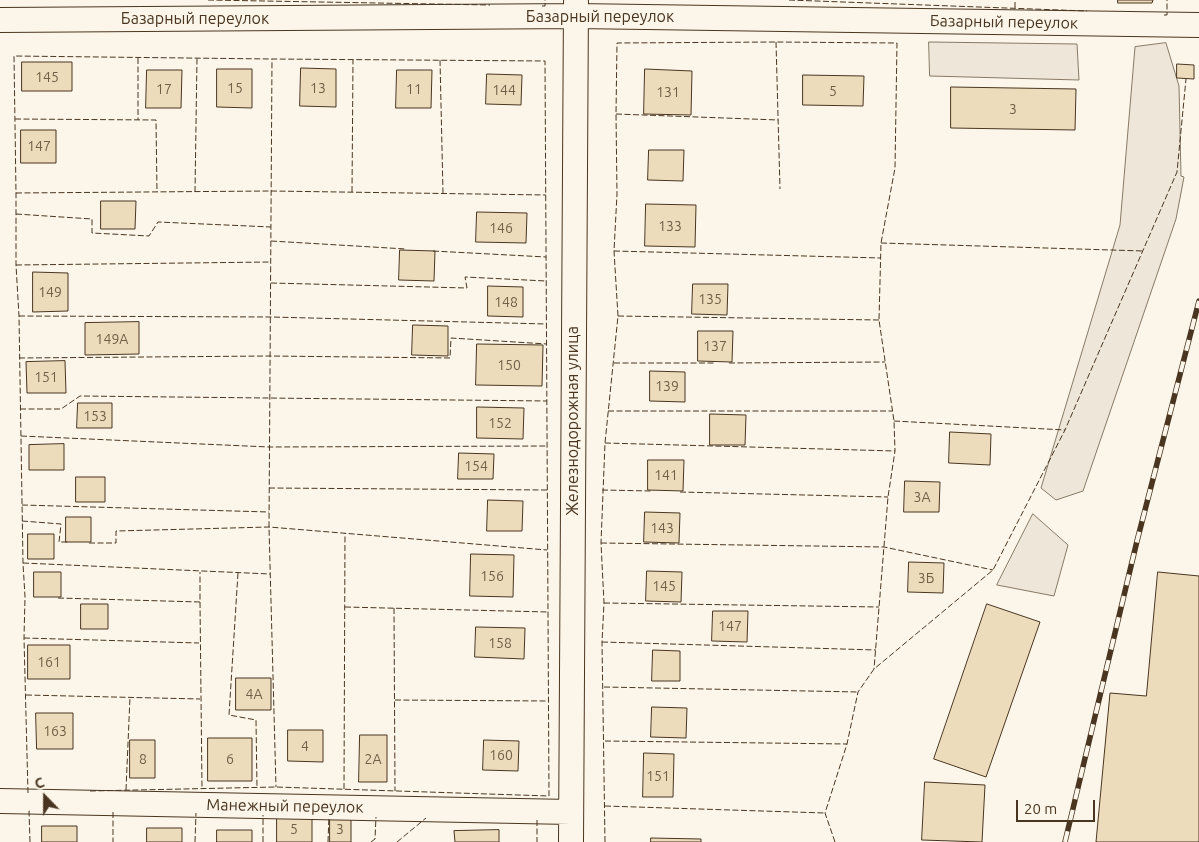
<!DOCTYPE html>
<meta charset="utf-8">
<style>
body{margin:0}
#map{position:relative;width:1199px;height:842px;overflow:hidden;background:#fbf6e9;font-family:Ubuntu,sans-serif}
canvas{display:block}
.north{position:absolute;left:20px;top:772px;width:50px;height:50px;-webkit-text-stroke:4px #fbf6e9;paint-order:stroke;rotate:338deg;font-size:14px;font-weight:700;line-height:20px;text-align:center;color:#4a3520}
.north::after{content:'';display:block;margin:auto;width:18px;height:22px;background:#4a3520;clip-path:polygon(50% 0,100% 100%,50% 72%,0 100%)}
.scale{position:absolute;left:1016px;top:800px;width:79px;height:22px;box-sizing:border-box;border:2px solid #4a3520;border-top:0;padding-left:6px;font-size:15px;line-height:18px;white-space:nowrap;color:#4a3520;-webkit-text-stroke:4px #fbf6e9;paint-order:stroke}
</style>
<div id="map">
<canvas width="1199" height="842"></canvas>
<div class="north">С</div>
<div class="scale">20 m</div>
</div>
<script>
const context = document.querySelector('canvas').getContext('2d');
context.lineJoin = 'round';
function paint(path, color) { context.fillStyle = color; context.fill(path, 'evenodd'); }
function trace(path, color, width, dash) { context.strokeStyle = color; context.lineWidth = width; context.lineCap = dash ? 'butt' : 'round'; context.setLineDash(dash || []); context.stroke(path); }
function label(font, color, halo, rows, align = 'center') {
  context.font = font + ' Ubuntu,sans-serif'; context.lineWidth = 4; context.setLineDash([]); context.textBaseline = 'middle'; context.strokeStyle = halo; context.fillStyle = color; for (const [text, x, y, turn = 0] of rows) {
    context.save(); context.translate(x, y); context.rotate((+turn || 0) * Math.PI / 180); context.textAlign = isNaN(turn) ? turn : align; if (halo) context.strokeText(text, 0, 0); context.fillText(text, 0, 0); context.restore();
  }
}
const green = new Path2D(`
 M929,42L1077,44L1079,80L930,76Z
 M1166,43L1179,86L1181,176L1184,177L1176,219L1083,491L1056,500L1041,488L1120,225L1135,47Z
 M1033,514L1068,545L1054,596L997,585Z`);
paint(green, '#ede6d9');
trace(green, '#887966', 1);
const building = new Path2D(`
 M1118,0H1153L1152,3H1118Z
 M22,62H72V91H22Z
 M1177,64L1194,65V79L1177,78Z
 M301,68L336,69V107L300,106Z
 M217,69H252V108L217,107Z
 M645,69L692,71L691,115L644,114Z
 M147,70H182L181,108H146Z
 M397,70H432L431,108H396Z
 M487,74L522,75L521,105L486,104Z
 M803,75L864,76L863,106L803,105Z
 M951,87L1076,89L1075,130L951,128Z
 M21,130H56V163H21Z
 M649,150H684L683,181L648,180Z
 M101,201H136L135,229H101Z
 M646,204L696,205L695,247L645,246Z
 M477,212L527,213L526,243L476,242Z
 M400,250L435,251L434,281L399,280Z
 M33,272L68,273V311L33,312Z
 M693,284H728L727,315L692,314Z
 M488,286L523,287V317L488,316Z
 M139,322V354L85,355V323Z
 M413,325L448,326V356L412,355Z
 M698,331H733L732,362L698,361Z
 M477,344L543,345L542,386L476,385Z
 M65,361L66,393H27L26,362Z
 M650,371L685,372V402L650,401Z
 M78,403H112V428H77Z
 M477,407L524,408L523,439L477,438Z
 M710,414L746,415L745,445H710Z
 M950,432L991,434L990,465L949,463Z
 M64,444V470H29V445Z
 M459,453L494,454L493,479H458Z
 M648,460H684L683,491L648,490Z
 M76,477H105V502H76Z
 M905,481L940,482L939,512H904Z
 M488,500L523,501L522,531H487Z
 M645,512L680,513L679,543L644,542Z
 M66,517H91V542H66Z
 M28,534H54V559H28Z
 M471,554L514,555L513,597L470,596Z
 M909,562L944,563L943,593L908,592Z
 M647,571L682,572L681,602L646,601Z
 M34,572H61V597H34Z
 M1158,572L1199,576V842H1096L1110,693L1146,696Z
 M81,604H108V629H81Z
 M987,604L1040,622L986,777L934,759Z
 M713,611H748L747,642L712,641Z
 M476,627L525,628L524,659L475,657Z
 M28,645H70V679H28Z
 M653,650L680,651V681H652Z
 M236,678H271V710H236Z
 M652,707L687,708L686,738L651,737Z
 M36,713H73V749H37Z
 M288,730H323V762L288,761Z
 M360,735H387V782H359Z
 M208,738H252V781H208Z
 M130,740H155V778H130Z
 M484,740L519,741L518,771L483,770Z
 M644,753L674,754L673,797H643Z
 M925,782L985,785L982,842L922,840Z
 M277,816H312V842H277Z
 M330,816H351V842H330Z
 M42,826H77V842H42Z
 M147,828H182V842H147Z
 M217,830H252V842H217Z
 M499,830V842H455L454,831Z
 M651,838L701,839V842H651Z`);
paint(building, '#ecdcbc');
trace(building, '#4a3520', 1);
const minor = new Path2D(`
 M0,20L576,16L1199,25
 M0,801L571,812
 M571,842L576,2`);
trace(minor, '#4a3520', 26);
trace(minor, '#fbf6e9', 24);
const rail = new Path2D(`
 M1065,842L1137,541L1199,301`);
trace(rail, '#4a3520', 5.5);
trace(rail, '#fbf6e9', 4, [11]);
trace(new Path2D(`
 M208,0L490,5
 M789,0L1087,11
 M542,6H545V0
 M1015,8V0
 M1164,15H1167V0
 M776,42L780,189
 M138,58V120
 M440,60L443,193
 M616,114L778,120
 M15,119L156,120L157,192
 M195,192L197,58
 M352,192L353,60
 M16,193L271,191L546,195
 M16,214L92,219V233L149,236L158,222L271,227
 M271,241L406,249
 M881,243L1144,251
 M433,251L546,257
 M614,251L881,258
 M16,265L271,262
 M271,283L467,288L465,277L546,281
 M19,316L271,317L546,324
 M618,316L879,320
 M19,358L270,356L450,358L451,338L547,344
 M614,363H714
 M729,363L885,362
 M20,409H61L80,396L547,401
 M608,411H892
 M894,421L1065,430
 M21,436L269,447L547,446
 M605,443L895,451
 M269,488L547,490
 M602,490L652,491
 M680,492L888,497
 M22,505L269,512
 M22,521L61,524L59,542H69
 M89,543H116V531L269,527L547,550
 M601,543L884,547L993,570
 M23,563L270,574
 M238,573L229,715L256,720L257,788
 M58,598L200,602V572
 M200,602L202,788
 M604,603L879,607
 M345,607L548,612
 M394,608L395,791
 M24,638L199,643
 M602,642L876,650
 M604,687L858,692
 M26,695L200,699
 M395,700L548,701
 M605,741L847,744
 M344,789L345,533
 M126,790L130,697
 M90,791L276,787L549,796L545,61L272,59L269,527L276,787
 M28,793L24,638L25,597L23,563L19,316L16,265V193L14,56L272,59
 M605,806L825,813
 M113,812V842
 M537,820V842
 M30,842L29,811H31
 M195,842L196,813
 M263,842V815
 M328,842L329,815
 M371,842L375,839L376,817
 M397,842L426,818
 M605,842L602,642L604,603L601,543L605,443L618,316L614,251L617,194L616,114L617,43L776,42L897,43L895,168L881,243L879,320L894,421L895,451L888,497L874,669
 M835,842L825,813L847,744L858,692L874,669L993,570L1065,430L1177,172L1186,79`), '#4a3520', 1, [6, 2.5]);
label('14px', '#725f47', null, [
 ["145",47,77],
 ["15",235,88],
 ["13",318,88],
 ["17",164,89],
 ["11",414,89],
 ["144",504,90],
 ["5",833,91],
 ["131",668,92],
 ["3",1013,109],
 ["147",39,146],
 ["133",670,226],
 ["146",501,228],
 ["149",50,292],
 ["135",710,299],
 ["148",506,302],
 ["149А",112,339],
 ["137",715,346],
 ["150",509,365],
 ["151",46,377],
 ["139",667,386],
 ["153",95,416],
 ["152",500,423],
 ["154",476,466],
 ["141",666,475],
 ["3А",922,497],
 ["143",662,528],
 ["156",492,576],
 ["3Б",926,578],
 ["145",664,586],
 ["147",730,626],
 ["158",500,643],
 ["161",49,662],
 ["4А",254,694],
 ["163",55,731],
 ["4",305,746],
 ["160",501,755],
 ["8",143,759],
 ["6",230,759],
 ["2А",373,759],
 ["151",658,776],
 ["5",294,829],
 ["3",340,829]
]);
label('16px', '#4a3520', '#fbf6e9', [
 ["Базарный переулок",600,17],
 ["Базарный переулок",195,19],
 ["Базарный переулок",1004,22,1],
 ["Железнодорожная улица",573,421,-90],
 ["Манежный переулок",285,806,1]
]);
</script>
